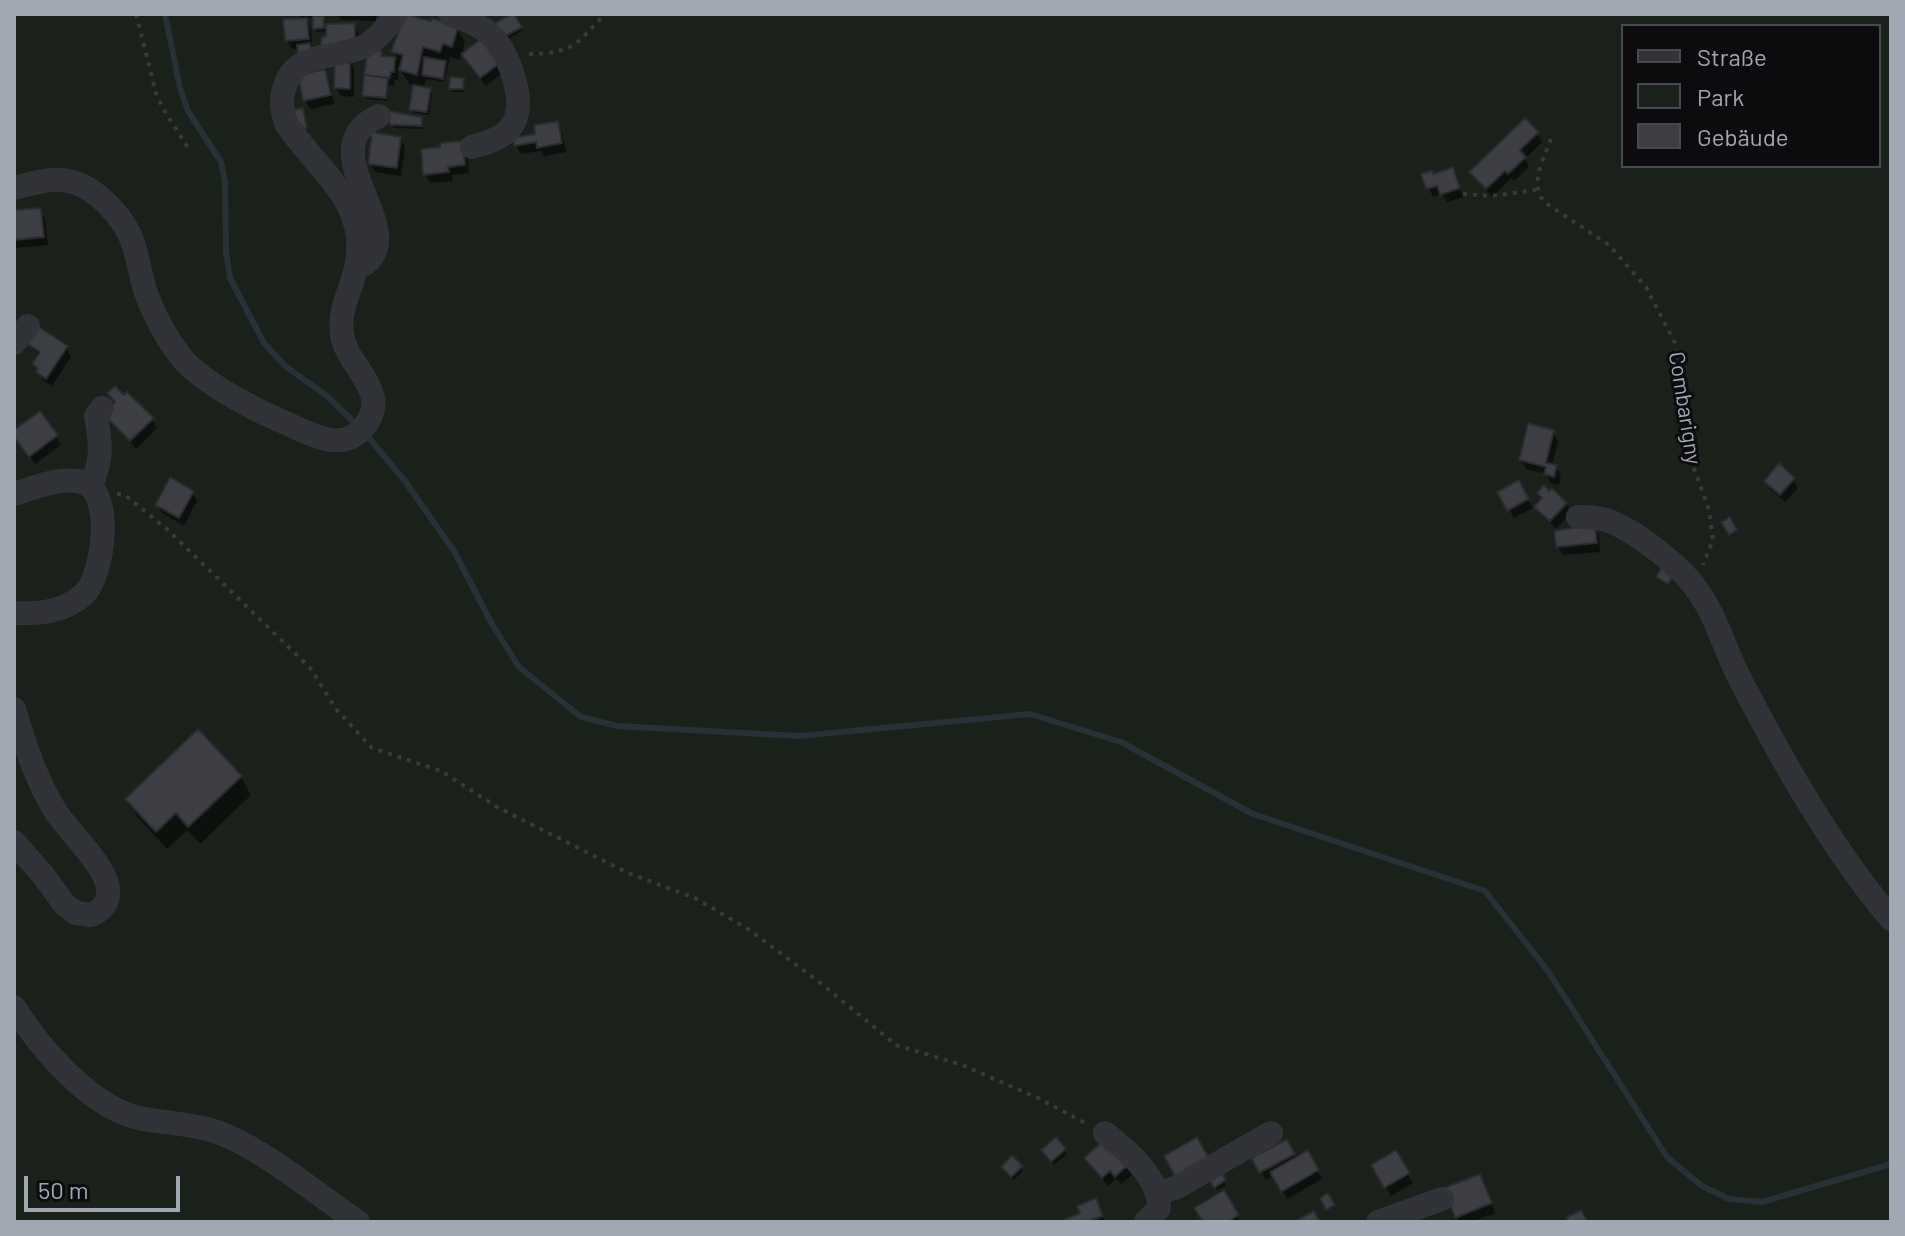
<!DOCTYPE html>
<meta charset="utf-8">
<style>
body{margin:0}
#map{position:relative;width:1905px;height:1236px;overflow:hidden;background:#111113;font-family:Barlow,sans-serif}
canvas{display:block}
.frame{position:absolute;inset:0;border:16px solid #a1a8b4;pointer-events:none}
.legend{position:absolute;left:1621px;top:24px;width:260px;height:144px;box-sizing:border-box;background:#0c0c0e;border:2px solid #484a50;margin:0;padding:10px 14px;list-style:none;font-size:24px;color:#a1a8b4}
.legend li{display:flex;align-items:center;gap:16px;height:40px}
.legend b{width:40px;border:2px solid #484a50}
.scale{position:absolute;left:24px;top:1176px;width:156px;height:36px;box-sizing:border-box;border:4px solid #a1a8b4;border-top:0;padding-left:10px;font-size:24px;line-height:28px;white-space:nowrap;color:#a1a8b4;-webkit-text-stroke:6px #0c0c0e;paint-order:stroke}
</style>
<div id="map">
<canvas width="1905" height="1236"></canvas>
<div class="frame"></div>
<ul class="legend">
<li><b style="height:10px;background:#323338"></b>Straße</li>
<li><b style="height:22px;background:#19211a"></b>Park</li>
<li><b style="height:22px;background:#3d3e43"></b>Gebäude</li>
</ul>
<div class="scale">50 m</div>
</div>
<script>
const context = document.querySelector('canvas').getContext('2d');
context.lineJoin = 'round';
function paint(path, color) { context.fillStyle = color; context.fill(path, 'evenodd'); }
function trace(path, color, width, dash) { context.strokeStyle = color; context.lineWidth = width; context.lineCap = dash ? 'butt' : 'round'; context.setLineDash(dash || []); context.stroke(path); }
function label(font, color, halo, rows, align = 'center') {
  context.font = font + ' Barlow,sans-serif'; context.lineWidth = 6; context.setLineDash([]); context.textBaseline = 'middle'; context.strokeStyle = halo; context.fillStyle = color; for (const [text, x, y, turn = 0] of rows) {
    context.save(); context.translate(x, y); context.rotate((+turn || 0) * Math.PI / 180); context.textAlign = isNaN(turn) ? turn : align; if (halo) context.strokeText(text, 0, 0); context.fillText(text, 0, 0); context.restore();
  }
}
paint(new Path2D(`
 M14,14H1891V1222H14ZM1623,26H1879V166H1623Z`), '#19211a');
paint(new Path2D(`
 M298,14H314V18H305L311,29L312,48L292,49L287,40L302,20Z
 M337,14H376V21L341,20Z
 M513,15L522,31L506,40L497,24Z
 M323,18L325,26L354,25L359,34V55L347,56L354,68V97L341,96L336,88L337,58L328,31L317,32L315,28Z
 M457,29L465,42L460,60L450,57L444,82L426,79L424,89L430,90L432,93L429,115L414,113L412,109L415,85L409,84L399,67L398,80H395L394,86L388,85L387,101L366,99L364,95L370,51L380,52L384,58L398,59L393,52Z
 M480,42L502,73L486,86L469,63Z
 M324,71L329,80L334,104L310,109L305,100Z
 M462,80L464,92H453L451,88Z
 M421,119L423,129L394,128L392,124Z
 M557,123L562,132L566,152L544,156L541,151L521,154L516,146Z
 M1537,133L1542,142L1525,159L1529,167L1514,181L1511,178L1492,197L1472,172Z
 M400,138L405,147L401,176L375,172L370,163Z
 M467,152L469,173L452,175L453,181L430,183L425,174Z
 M1452,169L1463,197L1447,202L1442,194L1433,197L1423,175L1433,176Z
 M40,210L45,219L48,245L17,248L14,244V212Z
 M30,344L66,348L71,357L52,386L44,381L34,364L40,356Z
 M109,394L152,419L157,428L136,449L106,414L116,404Z
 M1553,432L1558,441L1552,466L1556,467L1561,476L1559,485L1551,483L1546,474L1526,469L1521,460Z
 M14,433L56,436L61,445L35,464Z
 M1793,479L1798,488L1785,502L1771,490L1766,481Z
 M1518,482L1533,508L1514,518L1499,493Z
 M192,492L197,501L184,526L162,513L157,505Z
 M1539,493L1566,504L1571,512L1556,529L1537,507L1543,500Z
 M1594,526L1599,535L1600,552L1563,555L1558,547Z
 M241,777L251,795L200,844L187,830L167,849L138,818L127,800Z
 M1056,1140L1067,1154L1054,1165L1045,1154Z
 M1286,1142L1296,1159L1307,1153L1322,1179L1287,1199L1274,1176L1266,1180L1254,1159Z
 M1395,1153L1413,1183L1391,1196L1374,1166Z
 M1086,1158L1127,1166L1132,1175L1121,1184L1116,1179L1108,1186Z
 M1021,1167L1023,1171L1014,1180L1005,1171Z
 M1220,1174L1226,1185L1217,1190L1211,1179Z
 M1484,1185L1495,1213L1471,1222H1460L1457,1217Z
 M1223,1192L1241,1222H1205Z
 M1100,1209L1105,1222H1064Z`), '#0007');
trace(new Path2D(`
 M165,14L180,88L188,111L221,162L225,182L226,251L230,278L264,343L285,366L327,396L357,425
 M365,433L405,481L454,551L492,624L519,667L581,717L617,726L799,736L1030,714L1121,742L1253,814L1485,891L1548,971L1667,1157L1702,1186L1729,1199L1762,1202L1891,1164`), '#273137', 6);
const building = new Path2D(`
 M405,14L431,21L432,18L458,27L452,47L443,44L440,52L423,47L417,75L399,70L403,55L391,52Z
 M512,14H514L522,27L502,38L495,23Z
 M313,16H324V28L313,29Z
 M307,18L309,39L285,41L283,19Z
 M355,23V46L320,51L322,37L326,36V24Z
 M481,39L499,64L480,78L461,54Z
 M310,43L312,53L298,57L297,45Z
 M368,49L382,51L381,56L395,57L394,72H391L390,78L364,75Z
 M335,57L350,58V89L334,88Z
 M424,57L446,61L443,79L422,75Z
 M325,69L331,95L303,101L298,75Z
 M364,75L388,78L386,98L362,96Z
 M450,77L464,78L463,89H449Z
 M413,85L431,88L427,112L409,110Z
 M303,108L307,128L294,130L290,110Z
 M387,111L422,117V126L390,125Z
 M1525,118L1539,132L1520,150L1526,157L1508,174L1505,171L1486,189L1469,172Z
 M558,121L562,143L537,148L536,142L514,146L513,138L535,134L534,125Z
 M372,132L401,137L397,168L368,164Z
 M463,141L465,165L448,167L449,172L423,175L421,149L440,147V143Z
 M1453,167L1460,188L1440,195L1437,186L1426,189L1421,174L1432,170L1433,174Z
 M41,208L44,237L14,240V210Z
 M39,327L68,346L46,379L36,372L38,369L32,364L40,352L28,344Z
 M115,386L124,395L127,392L154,418L130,441L103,414L115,402L107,393Z
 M40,411L58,435L29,457L14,437V430Z
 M1528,423L1554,430L1546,463L1557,465L1554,477L1544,474L1546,467L1519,460Z
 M1779,463L1795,478L1780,495L1764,481Z
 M170,477L194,491L179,518L155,505Z
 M1519,480L1529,499L1507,511L1497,492Z
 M1544,485L1549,491L1552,488L1567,503L1550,521L1534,507L1542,498L1537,493Z
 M1730,517L1737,530L1729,535L1721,522Z
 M1595,524L1597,543L1556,547L1554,531Z
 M1661,568L1673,576L1668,584L1656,577Z
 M198,729L242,776L188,827L176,813L156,832L125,799Z
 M1056,1137L1066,1149L1051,1162L1041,1150Z
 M1197,1137L1210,1160L1177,1180L1164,1156Z
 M1105,1139L1128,1165L1115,1177L1110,1171L1102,1178L1084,1158Z
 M1287,1139L1295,1154L1259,1173L1251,1158Z
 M1308,1150L1319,1170L1281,1192L1270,1172Z
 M1396,1150L1410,1173L1384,1188L1371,1165Z
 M1012,1155L1023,1166L1011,1177L1001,1167Z
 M1221,1171L1226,1180L1214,1188L1208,1178Z
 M1480,1174L1492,1203L1455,1218L1444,1188Z
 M1224,1190L1239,1215L1228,1222H1203L1194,1208Z
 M1328,1193L1335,1205L1326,1210L1320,1198Z
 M1096,1198L1103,1216L1087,1222H1058L1080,1213L1077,1206Z
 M1581,1210L1588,1222H1568L1566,1218Z
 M1314,1211L1320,1222H1293Z`);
paint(building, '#3d3e43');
trace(building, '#2b2b2f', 2);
trace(new Path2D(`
 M136,14L156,93L162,107L190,151
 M529,54C573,53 576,45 605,14
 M1551,139C1544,159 1529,182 1544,202L1609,245L1646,287L1675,343L1683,383L1692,463L1709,510L1713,540L1703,565
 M1463,194L1491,196L1536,190
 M117,494L125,495L169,531L311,669L336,709L372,748L441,771L497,807L628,873L695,898L748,929L818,981L896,1045L962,1065L1038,1098L1085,1123`), '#383a3f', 4, [4, 6]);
trace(new Path2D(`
 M450,14C465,19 483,26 494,38C510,57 528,105 511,127C502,139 485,143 472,147
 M14,188C31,184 51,177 68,181C96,186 126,219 134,246C139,262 141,278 146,293C154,315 167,339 181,357C202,383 257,411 288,424C310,434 340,451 360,431C397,394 346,368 342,334C338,309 353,287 357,263C368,200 316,170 286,123C282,111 280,98 285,86C297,49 337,60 365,46C378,39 388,26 396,14
 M363,265C414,231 306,150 379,116
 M14,343L28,326
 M90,486C103,461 101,444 96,416L102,408
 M14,494C34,488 66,474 87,484C113,498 103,577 84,594C65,612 39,614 14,613
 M1578,517C1586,517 1595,517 1602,519C1629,525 1679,565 1695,587C1716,614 1725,651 1741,681C1784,764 1831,847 1891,919
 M14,709C25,745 36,780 56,812C69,832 105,865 108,888C110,902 102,911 90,915L76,913L65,905L43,875L14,842
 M14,1007C39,1047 88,1104 135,1117C164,1124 197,1123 225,1135C273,1156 315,1193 358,1222
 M1105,1133C1128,1151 1159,1177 1159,1208L1146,1222
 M1157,1194L1177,1187L1271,1133
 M1378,1222L1442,1199`), '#323338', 24);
label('22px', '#a1a8b4', '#0c0c0e', [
 ["Combarigny",1685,408,81]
]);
</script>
